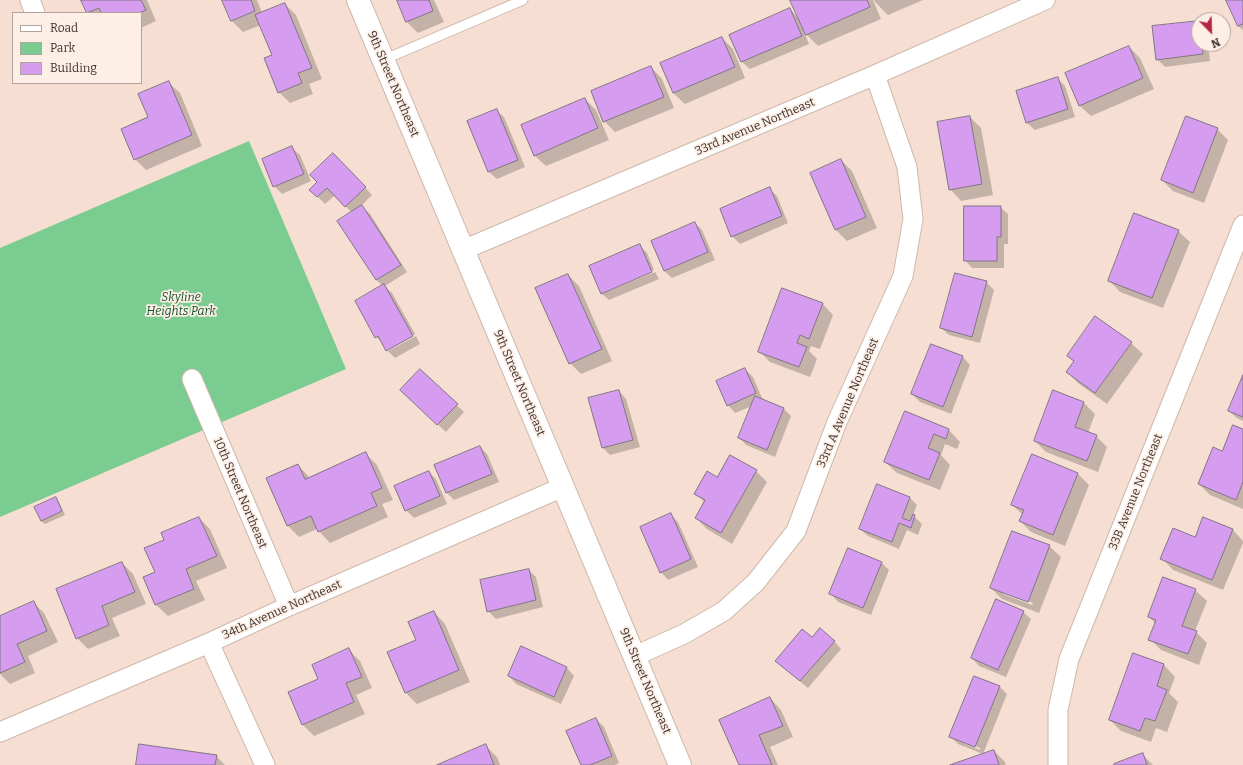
<!DOCTYPE html>
<style>
body{margin:0}
#map{position:relative;width:1243px;height:765px;overflow:hidden;background:#f6dfd2;font-family:Bitter,serif}
canvas{display:block}
.legend{position:absolute;left:12px;top:12px;width:130px;height:72px;box-sizing:border-box;background:#fdeee6;border:1px solid #b0a49d;margin:0;padding:5px 7px;list-style:none;font-size:12px;color:#3d342f}
.legend li{display:flex;align-items:center;gap:8px;height:20px}
.legend b{width:20px;border:1px solid #b0a49d}
.north{position:absolute;left:1191px;top:12px;width:40px;height:40px;box-sizing:border-box;background:#fdeee6;border:1px solid #b0a49d;border-radius:50%;rotate:157deg;font-size:11px;font-weight:700;line-height:16px;text-align:center;color:#3d342f}
.north::after{content:'';display:block;margin:auto;width:14px;height:18px;background:#b5233f;clip-path:polygon(50% 0,100% 100%,50% 72%,0 100%)}
</style>
<div id="map">
<canvas width="1243" height="765"></canvas>
<ul class="legend">
<li><b style="height:5px;background:#fff"></b>Road</li>
<li><b style="height:11px;background:#7bcc90"></b>Park</li>
<li><b style="height:11px;background:#d59cef"></b>Building</li>
</ul>
<div class="north">N</div>
</div>
<script>
const context = document.querySelector('canvas').getContext('2d');
context.lineJoin = 'round';
function paint(path, color) { context.fillStyle = color; context.fill(path, 'evenodd'); }
function trace(path, color, width, dash) { context.strokeStyle = color; context.lineWidth = width; context.lineCap = dash ? 'butt' : 'round'; context.setLineDash(dash || []); context.stroke(path); }
function label(font, color, halo, rows, align = 'center') {
  context.font = font + ' Bitter,serif'; context.lineWidth = 3.5; context.setLineDash([]); context.textBaseline = 'middle'; context.strokeStyle = halo; context.fillStyle = color; for (const [text, x, y, turn = 0] of rows) {
    context.save(); context.translate(x, y); context.rotate((+turn || 0) * Math.PI / 180); context.textAlign = isNaN(turn) ? turn : align; if (halo) context.strokeText(text, 0, 0); context.fillText(text, 0, 0); context.restore();
  }
}
paint(new Path2D(`
 M249,141L346,369L0,517V248Z`), '#7bcc90');
paint(new Path2D(`
 M82,0H147L156,21L141,28V13H88Z
 M223,0H257L262,13L285,4L296,15L322,79L309,84L313,94L290,103L279,92L273,55L261,25L243,32L232,21Z
 M398,0H434L444,22L418,33L407,22Z
 M792,0H873L881,19L818,46L804,32L809,44L750,69L742,62L731,35L790,9L800,20Z
 M875,0H923L888,15L874,1Z
 M1227,0H1243V30L1238,26Z
 M722,38L733,49L745,78L685,104L673,93Z
 M1199,44H1208L1210,61L1165,67L1157,59Z
 M1129,47L1140,58L1154,89L1091,116L1079,105Z
 M651,67L662,79L674,108L615,132L604,121Z
 M1057,78L1065,86L1075,117L1035,130L1027,123L1017,92Z
 M168,82L180,93L202,146L146,170L135,159L150,118Z
 M585,99L596,110L609,140L546,166L534,155Z
 M496,110L504,117L525,167L497,179L489,172L468,122Z
 M970,117L981,128L993,195L961,201L950,189Z
 M1217,129L1228,140L1204,203L1173,191L1162,180Z
 M292,148L300,155L311,181L282,194L274,186Z
 M841,160L852,171L877,228L847,241L836,230L811,173Z
 M340,161L372,195L361,206L370,214L407,272L385,286L392,293L415,334L388,349V351L416,336L420,344L395,358L387,350L384,344L376,337L383,286L376,280L352,213L335,195L325,204L311,190Z
 M769,189L777,196L788,223L740,244L732,236Z
 M1000,207L1008,214V244H1004V268H972L965,260Z
 M695,223L702,230L715,260L672,278L664,271Z
 M1178,231L1190,242L1163,308L1120,292L1109,280Z
 M640,246L647,253L654,270L604,291V293L655,272L659,279L609,300L601,293Z
 M568,275L579,286L612,361L581,374L570,363Z
 M986,282L994,290L980,343L949,335L941,328Z
 M822,303L833,315L820,349L811,346L809,351L817,359L810,377L770,362L759,351Z
 M1131,343L1143,354L1107,404L1078,383L1067,372L1074,362L1068,356Z
 M932,345L963,357L970,365L951,414L920,402L912,394Z
 M745,369L753,377L763,400L784,409L791,416L775,457L746,445L739,437L752,406L735,413L728,405Z
 M420,370L464,412L446,432L409,398Z
 M1243,378V421L1237,418L1229,411Z
 M619,391L626,399L640,447L610,455L603,448Z
 M1084,403L1095,414L1088,433L1096,436L1107,447L1098,472L1046,452L1035,441Z
 M905,413L949,430L960,442L957,449L945,444L941,455L950,465L940,490L897,473L885,462Z
 M1243,430V509L1210,495L1199,484L1223,452Z
 M480,447L487,454L499,482L454,500L447,493L435,466Z
 M366,454L377,465L393,500L382,504L388,517L330,543L317,529L299,537L288,526L267,478L298,465L310,478Z
 M1032,456L1078,474L1089,485L1065,546L1031,532L1020,521L1023,515L1012,505Z
 M756,471L767,482L732,544L707,529L696,518L705,503L696,493L718,478Z
 M429,472L436,479L447,504L414,518L406,510Z
 M56,498L59,502L65,515L45,524L41,521Z
 M910,498L917,505L913,515L922,524L918,535L907,530L899,549L868,536L860,529Z
 M671,515L678,522L698,567L668,580L661,572Z
 M199,518L210,529L227,568L196,581L205,600L168,616L156,605L144,577L156,572L165,541Z
 M1233,530L1243,541V543L1223,590L1173,570L1162,558L1195,538Z
 M1049,546L1061,557L1039,613L1002,599L991,588ZM1003,592L1033,603L1032,605L1003,594Z
 M122,563L133,574L146,604L112,618L120,636L88,649L77,638Z
 M882,563L889,570L871,615L838,602L831,594Z
 M529,570L536,577L543,607L496,619L488,611Z
 M1195,590L1207,601L1195,631L1207,643L1199,665L1161,650L1150,639L1156,624L1149,617Z
 M33,602L44,613L58,642L28,656L35,673L10,684L0,674V617Z
 M434,612L445,624L470,682L417,704L406,693L389,653L417,641Z
 M1023,612L1031,619L1006,677L979,666L972,658Z
 M834,641L841,649L808,688L784,668Z
 M522,648L567,668L574,676L561,704L516,684L509,676Z
 M349,650L360,661L372,688L356,695L365,714L314,736L303,725L289,693L320,679Z
 M1134,655L1164,665L1175,677L1169,693L1178,702L1167,732L1156,728L1151,742L1121,731L1110,720Z
 M1000,687L1007,694L983,754L958,744L950,736ZM958,739L980,748V750L958,741Z
 M770,698L781,710L793,737L770,747L778,765H740Z
 M596,719L604,727L619,763L615,765H582Z
 M486,746L497,757L500,765H439Z
 M994,751L1005,762L1006,765H953Z
 M1143,755L1153,765H1115Z
 M216,756L225,765H137Z`), '#0003');
const building = new Path2D(`
 M81,0H141L146,10L139,13H101L99,8L87,13Z
 M222,0H251L255,11L231,21Z
 M397,0H429L433,11L406,22Z
 M790,0H867L870,7L806,35Z
 M1226,0H1243V24L1238,26Z
 M285,3L312,68L298,73L302,83L278,93L264,58L272,55L255,15Z
 M790,8L802,36L741,62L729,35Z
 M1199,21V44H1202L1203,54L1156,60L1152,26Z
 M722,37L735,67L673,93L660,63Z
 M1129,46L1143,78L1079,106L1065,73Z
 M651,66L664,97L603,122L591,91Z
 M1058,77L1068,109L1026,123L1016,91Z
 M169,81L192,135L134,160L121,129L148,117L138,94Z
 M585,98L598,128L534,156L521,125Z
 M497,109L518,160L488,172L467,121Z
 M970,116L982,184L949,190L937,122Z
 M1186,116L1218,128L1193,193L1161,180Z
 M292,146L304,174L273,187L262,159Z
 M333,153L366,187L345,207L327,188L317,197L309,190L317,182L310,175Z
 M841,159L866,217L835,230L810,173Z
 M770,187L782,216L731,237L720,209Z
 M362,205L401,265L376,280L337,221Z
 M964,206H1001V237H997V261H964Z
 M1134,213L1179,230L1152,298L1108,281Z
 M695,222L708,252L664,271L651,241Z
 M640,244L652,272L601,294L589,266Z
 M955,273L987,281L972,337L940,328Z
 M568,274L602,349L569,364L535,288Z
 M384,284L413,336L386,351L378,336L375,338L355,301Z
 M782,288L823,303L809,339L800,335L797,343L807,347L799,367L758,352Z
 M1095,316L1132,342L1095,393L1066,372L1074,361L1067,356Z
 M931,344L963,356L943,407L911,394Z
 M745,368L756,393L727,406L716,381Z
 M420,369L458,404L437,425L400,390Z
 M1243,375V417L1228,411Z
 M619,390L633,440L602,448L588,398Z
 M1053,390L1084,402L1075,427L1097,435L1087,461L1034,441Z
 M755,396L784,408L767,450L738,438Z
 M905,411L949,429L946,439L934,434L928,448L940,453L929,480L884,462Z
 M1233,425L1243,429V482L1236,500L1198,484L1213,447L1222,451Z
 M480,446L492,474L446,493L434,465Z
 M366,452L382,488L371,493L377,506L318,532L311,516L287,526L266,478L298,464L305,479Z
 M1032,454L1078,473L1053,535L1019,521L1024,510L1011,505Z
 M730,455L757,470L721,533L695,518L705,500L694,494L707,471L717,477Z
 M429,471L440,496L405,511L394,486Z
 M877,484L910,497L902,518L910,521L913,514L915,515L911,528L899,523L892,542L859,529Z
 M56,497L62,511L41,521L34,507Z
 M671,513L691,559L660,573L640,527Z
 M199,517L217,556L186,569L194,589L155,605L143,577L155,572L144,548L164,540L161,533Z
 M1203,517L1233,529L1212,580L1160,559L1173,528L1195,537Z
 M1012,531L1050,545L1028,602L990,588Z
 M848,548L882,562L863,608L829,594Z
 M122,562L135,592L102,606L109,625L76,639L56,589Z
 M529,569L536,600L487,612L480,580Z
 M1163,577L1196,589L1182,626L1197,631L1188,654L1148,640L1156,620L1148,617Z
 M996,599L1024,611L998,670L971,658Z
 M34,601L47,631L17,644L25,662L0,673V616Z
 M434,611L459,670L405,693L387,652L416,640L408,622Z
 M820,628L835,641L800,681L775,661L802,629L812,637Z
 M521,646L567,667L554,697L508,676Z
 M349,648L362,677L346,683L354,702L302,725L288,692L318,679L312,665Z
 M1133,653L1164,664L1157,686L1167,690L1155,721L1145,718L1140,731L1109,720Z
 M974,676L1000,686L975,747L949,737Z
 M770,697L783,726L759,735L772,765H739L719,720Z
 M596,718L612,756L590,765H581L566,731Z
 M139,744L217,755L215,765H136Z
 M486,744L494,765H437Z
 M994,750L999,765H950Z
 M1143,753L1147,765H1114V764Z`);
paint(building, '#d59cef');
trace(building, '#807486', 1);
const service = new Path2D(`
 M383,60L523,0`);
const minor = new Path2D(`
 M30,0L35,13
 M463,250L875,75L1045,0
 M192,379L289,606
 M209,643L265,765
 M635,656L684,634L724,611L756,582L796,531L837,422L903,276L913,219L907,167L875,75
 M0,732L209,643L289,606L563,487
 M1058,765V710L1069,659L1243,225`);
const tertiary = new Path2D(`
 M358,0L680,765`);
trace(service, '#ceb8ab', 11);
trace(minor, '#ceb8ab', 21);
trace(tertiary, '#ceb8ab', 24);
trace(service, '#fff', 9);
trace(minor, '#fff', 19);
trace(tertiary, '#fff', 22);
label('12px', '#3d342f', '#fdeee6', [
 ["9th Street Northeast",393,84,67],
 ["33rd Avenue Northeast",755,127,-23],
 ["9th Street Northeast",519,383,67],
 ["33rd A Avenue Northeast",848,403,-67],
 ["33B Avenue Northeast",1136,492,-68],
 ["10th Street Northeast",240,493,67],
 ["34th Avenue Northeast",282,610,-24],
 ["9th Street Northeast",645,681,67]
]);
label('italic 12px', '#10542a', '#fdeee6', [
 ["Skyline",181,298],
 ["Heights Park",181,312]
]);
</script>
